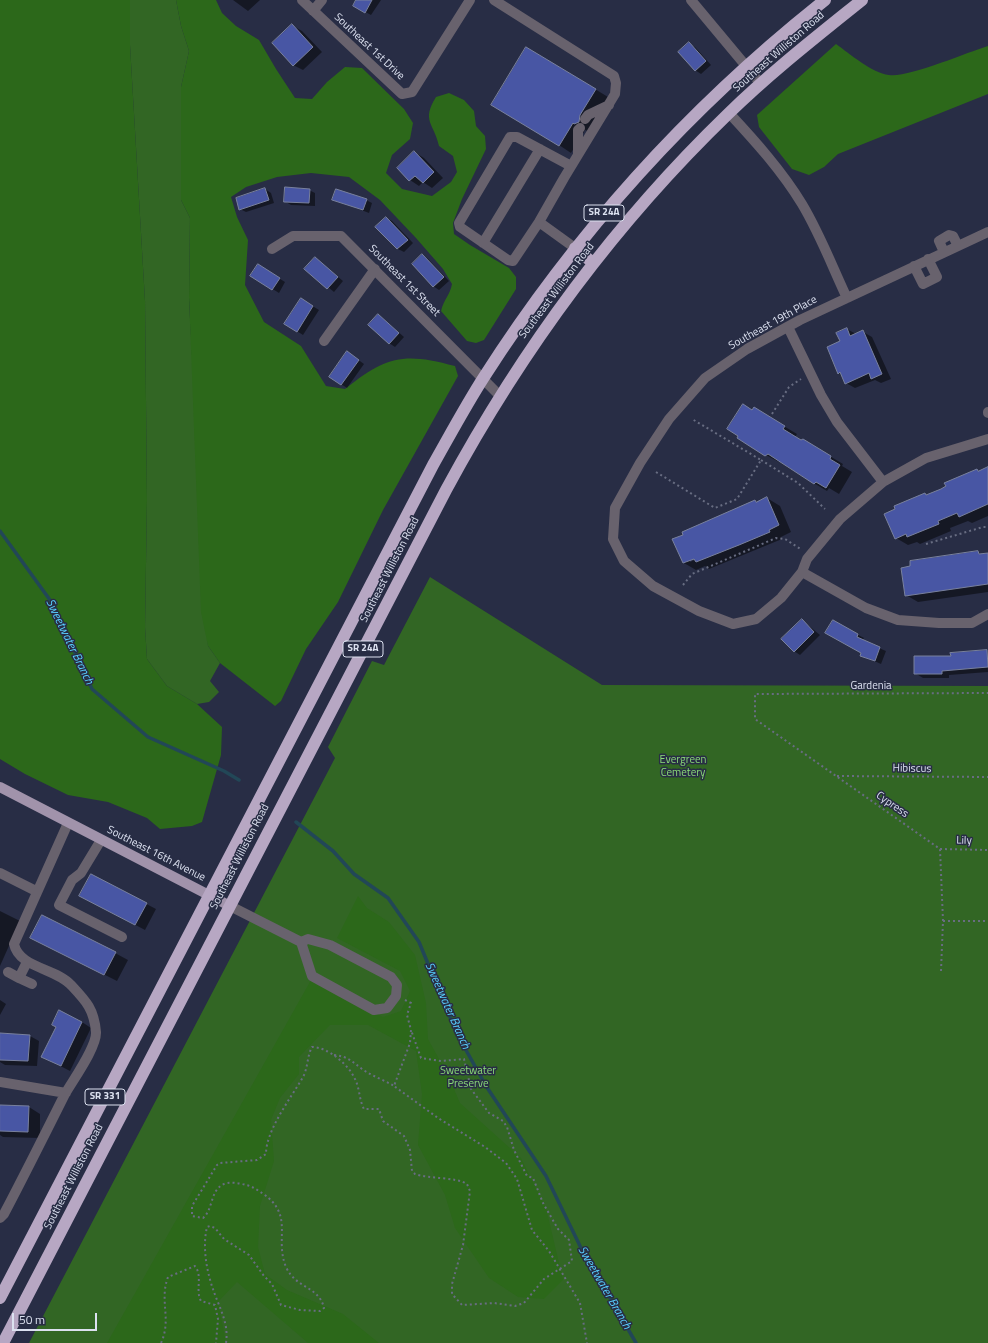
<!DOCTYPE html>
<style>
body{margin:0}
#map{position:relative;width:988px;height:1343px;overflow:hidden;background:#282d45;font-family:"Titillium Web",sans-serif}
canvas{display:block}
.scale{position:absolute;left:12px;top:1313px;width:85px;height:18px;box-sizing:border-box;border:2px solid #dce1f0;border-top:0;padding-left:5px;font-size:12px;line-height:14px;white-space:nowrap;color:#dce1f0;-webkit-text-stroke:3px #282d45;paint-order:stroke}
</style>
<div id="map">
<canvas width="988" height="1343"></canvas>
<div class="scale">50 m</div>
</div>
<script>
const context = document.querySelector('canvas').getContext('2d');
context.lineJoin = 'round';
function paint(path, color) { context.fillStyle = color; context.fill(path, 'evenodd'); }
function trace(path, color, width, dash) { context.strokeStyle = color; context.lineWidth = width; context.lineCap = dash ? 'butt' : 'round'; context.setLineDash(dash || []); context.stroke(path); }
function label(font, color, halo, rows, align = 'center') {
  context.font = font + ' "Titillium Web",sans-serif'; context.lineWidth = 3; context.setLineDash([]); context.textBaseline = 'middle'; context.strokeStyle = halo; context.fillStyle = color; for (const [text, x, y, turn = 0] of rows) {
    context.save(); context.translate(x, y); context.rotate((+turn || 0) * Math.PI / 180); context.textAlign = isNaN(turn) ? turn : align; if (halo) context.strokeText(text, 0, 0); context.fillText(text, 0, 0); context.restore();
  }
}
paint(new Path2D(`
 M130,0H176L181,26L189,51L181,87V200L190,218L189,301L208,646L220,663L210,681L219,692L209,702L197,704L167,686L147,659L145,627L147,500L145,301L130,45Z
 M430,577L602,685L988,686V1343H29L335,758L328,747L372,661L384,665Z`), '#326624');
paint(new Path2D(`
 M0,0H130V45L145,301L147,500L145,627L147,659L167,686L197,704L222,727L221,755L202,822L192,826L160,829L147,818L108,802L68,795L25,774L0,759Z
 M176,0H216L222,13L236,26L259,40L276,69L295,98L312,99L327,82L345,67L362,68L404,109L413,123L410,139L392,155L386,173L402,189L432,196L451,182L457,172L453,156L439,146C434,123 421,121 436,97L449,93L464,100L474,111L476,126L485,136L486,149L462,199L453,223L454,234L470,245L509,268L516,277V289L484,340L476,343L467,341L441,311C444,299 450,295 452,284L443,269L416,238L380,200L349,177L311,173L277,177L246,187L231,197L237,217L248,240L245,285L264,322L301,346L326,386L345,389C386,356 404,352 455,366L458,376L383,510L338,602L306,649L281,701L275,706L220,663L208,646L201,612L189,297L190,218L181,200V87L189,51L181,26Z
 M836,44C850,54 872,73 889,75C908,78 965,53 988,46V94L838,154L824,167L809,175L792,169L759,127L757,115Z
 M358,896L367,908L389,922L415,955L426,1003L428,1039L448,1075L460,1103L521,1158L546,1208L563,1280L544,1299L518,1297L489,1278L455,1228L445,1195L418,1145L422,1094L416,1051L368,1025H330L299,1057V1074L280,1098L271,1120L274,1161L260,1206L258,1247L265,1274L287,1290L343,1314L379,1343H308L237,1282L218,1302L226,1343H107L311,980L383,1017L401,1011L410,991L400,971L337,938Z`), '#2c681a');
paint(new Path2D(`
 M233,0H260L248,11Z
 M357,0H381L371,15L354,6Z
 M293,26L302,31L322,52L303,70L293,65Z
 M689,44L695,47L711,65L701,74L695,70Z
 M539,55L608,97L588,131L585,130L571,153L559,145Z
 M414,152L424,158L443,178L432,188L423,182L419,186L410,180Z
 M265,189L271,193L274,203L246,212L240,209Z
 M309,190L315,193V206L291,205L286,202Z
 M333,199L366,200L372,203L369,213Z
 M386,218L392,221L413,243L404,252L398,249L377,227Z
 M423,255L428,259L449,281L439,290L433,286Z
 M315,258L343,281L334,292L306,269Z
 M264,269L285,282L279,293L252,276Z
 M301,299L319,310L303,335L286,324Z
 M379,315L404,337L395,347L389,343Z
 M847,329L856,334L863,332L872,337L891,379L881,383L875,380L855,388L846,383L842,375L839,373L841,342Z
 M353,356L364,364L347,388L341,384Z
 M753,411L767,416L797,434L795,437L802,442L803,440L843,464L842,466L852,472L839,494L829,488L827,491L787,467L788,465L780,460L779,462L766,455Z
 M988,468V516L972,523L968,521L950,528L951,531L920,544L917,542L908,545L896,538L925,494L928,496L977,470L979,471Z
 M767,498L780,506L791,532L781,537L782,539L709,569L705,566L696,570L684,563L673,540L755,501L758,502ZM699,558L690,562V560Z
 M978,552L982,555L988,554V592L918,602L906,595Z
 M802,620L820,635L800,655L794,651Z
 M833,622L864,638L862,641L886,651L881,664L861,655L862,653Z
 M987,651L988,672L949,675V678H923L915,673L952,657Z
 M91,875L156,909L145,930L90,901Z
 M0,911L20,921L0,966Z
 M44,944L115,953L128,960L117,981Z
 M0,1000L6,1004L0,1015Z
 M82,1022L91,1028L70,1071L43,1057L57,1027Z
 M0,1034L30,1036L39,1041L37,1066L5,1065L0,1062Z
 M0,1106L29,1107L40,1114V1138L3,1137L0,1135Z`), '#0007');
trace(new Path2D(`
 M0,531L50,600L92,689L148,737L224,771L239,780
 M296,822L333,851L354,874L388,898L419,942L457,1034L486,1086L546,1176L581,1248L636,1343`), '#224757', 3.5);
const building = new Path2D(`
 M356,0H372L365,13L353,6Z
 M292,24L313,47L293,66L272,43Z
 M689,42L706,61L695,71L678,52Z
 M526,47L596,89L580,115L579,122L574,124L573,123L559,146L491,105Z
 M414,151L434,172L423,183L415,176L409,181L397,168Z
 M285,187L310,189L309,203L284,202Z
 M265,188L269,200L239,210L236,198Z
 M336,189L367,199L363,210L332,200Z
 M386,217L408,240L397,249L375,227Z
 M422,254L444,277L433,287L412,264Z
 M315,257L338,277L327,289L304,269Z
 M258,264L280,278L272,290L250,276Z
 M301,298L313,306L297,332L284,324Z
 M378,314L399,333L389,344L368,325Z
 M847,328L850,336L863,330L882,374L871,379L869,373L845,384L840,372L838,374L827,347L840,341L836,333Z
 M347,351L359,360L341,385L329,377Z
 M743,404L752,410L754,407L785,426L783,429L801,440L803,439L831,456L830,459L840,465L826,488L816,482L814,484L768,454L765,456L737,438L738,436L727,429Z
 M988,467V504L959,517L957,513L938,521L939,524L907,537L906,534L895,539L884,514L895,509L894,506L925,493L926,495L941,489L946,486L944,483L977,469L978,471Z
 M767,497L779,525L769,530L770,532L739,545L696,562L694,559L683,563L672,539L683,535L682,532L755,500L756,502Z
 M978,551L979,554L988,553V584L905,596L901,568L910,566V561Z
 M802,619L814,632L794,652L781,639Z
 M833,620L858,634L857,637L880,647L875,661L860,656L861,653L825,633Z
 M987,650L988,667L942,671V674H914V656H951L950,653Z
 M91,874L147,903L135,925L79,896Z
 M42,915L116,952L104,975L30,938Z
 M59,1010L82,1022L61,1066L41,1057L56,1027L52,1025Z
 M0,1033L30,1035L28,1061L0,1060Z
 M0,1105L29,1106L28,1132L0,1131Z`);
paint(building, '#4856a4');
trace(building, '#79819d', 1);
trace(new Path2D(`
 M772,414L789,387L801,379
 M761,460L798,483L825,509
 M656,472L715,508L737,499L761,460L692,419
 M926,544L983,527H988
 M683,585L692,574L776,538L785,539L802,550
 M837,776L988,777
 M940,849L988,850
 M943,921H988
 M941,971L943,921L940,849L755,719V694L988,693
 M405,1000L411,1003L407,1015L411,1030L410,1043L394,1086L438,1118L485,1147L506,1163L517,1179L532,1230L549,1251L580,1303L587,1343
 M334,1055C347,1056 353,1062 362,1069C372,1076 384,1080 394,1086
 M161,1343C172,1319 159,1301 168,1277L195,1266C203,1276 195,1291 201,1301L215,1305L218,1319L216,1343
 M226,1343C229,1324 220,1309 214,1292C207,1273 202,1248 207,1227L210,1226L215,1228L224,1239L249,1255L264,1276L272,1284L281,1305L300,1310L320,1311L324,1308C319,1286 296,1289 286,1267C274,1238 295,1215 262,1193C257,1190 252,1186 246,1185C239,1183 228,1181 222,1185C210,1192 213,1210 203,1218L192,1216V1206L217,1165L220,1163L257,1160L266,1154C266,1130 291,1098 303,1077C308,1068 307,1056 312,1047C328,1047 349,1065 355,1079C360,1089 359,1100 364,1109H379L383,1121L404,1136L410,1150L412,1171L415,1174C429,1179 457,1177 467,1184L470,1191L463,1245L452,1284V1294L462,1305L494,1303L515,1306L524,1303L544,1279L572,1261L569,1240L558,1229L543,1203L533,1178L527,1176L514,1150L507,1127L503,1121L489,1113L471,1089L464,1059L441,1061L421,1058L411,1030`), '#686d82', 2, [2, 3]);
trace(new Path2D(`
 M302,0L402,94L412,92L470,0
 M494,0L614,76L616,83L615,94L564,178L539,222L513,261L508,260L460,227L459,223L510,137H517L571,166
 M691,0L761,84
 M313,11L322,0
 M729,113C755,141 782,171 802,204C820,234 832,266 847,298
 M585,119L588,115L609,105
 M578,153V130L580,128
 M539,222L575,248
 M988,232L800,320L747,349L705,378L669,419L640,463L615,508L613,539L624,561L653,586L699,611L733,624L756,619L781,598L802,572L807,559L840,519L883,482L926,458L988,439
 M483,243L540,149
 M272,249L293,236H341L500,396
 M944,252L939,241L949,235L953,236L958,246
 M914,266L923,284L937,277L928,259
 M788,327L821,395L837,422L883,482
 M324,341L375,269
 M988,412V413
 M802,572L866,608L898,620L939,623H972L988,614
 M101,840L81,873L72,880L59,905L122,937
 M0,873L36,891
 M230,906L301,942
 M308,939L330,945L391,977L397,985L396,996L387,1008L374,1010L312,976L301,942Z
 M27,962L19,978L32,984
 M8,972L19,978
 M0,1082L66,1093
 M0,1218L4,1214C25,1174 45,1134 65,1094C73,1080 97,1047 96,1032C94,1009 86,1001 71,985C56,968 19,968 14,944L68,823`), '#68626d', 10);
trace(new Path2D(`
 M0,787L230,906`), '#a193ab', 10);
trace(new Path2D(`
 M575,248L593,263
 M0,1298L433,465C450,435 466,405 484,377C576,233 691,106 825,0
 M3,1343L446,490C521,351 614,224 728,114C770,73 816,37 862,0`), '#b7a7c3', 12);
for (const [x, y, w] of [
 [604,213,40],
 [363,649,40],
 [105,1097,40]
]) { const box = new Path2D(); box.roundRect(x - w / 2, y - 8, w, 16, 3); context.fillStyle = '#282d45'; context.fill(box); trace(box, '#dce1f0', 1); }
label('bold 10px', '#dce1f0', null, [
 ["SR 24A",604,213],
 ["SR 24A",363,649],
 ["SR 331",105,1097]
]);
label('11px', '#dce1f0', '#282d45', [
 ["Southeast 1st Drive",369,47,43],
 ["Southeast Williston Road",779,52,-41],
 ["Southeast 1st Street",404,281,45],
 ["Southeast Williston Road",557,291,-53],
 ["Southeast 19th Place",773,323,-29],
 ["Southeast Williston Road",390,570,-63],
 ["Gardenia",871,686],
 ["Hibiscus",912,769,1],
 ["Cypress",892,805,35],
 ["Lily",964,841,1],
 ["Southeast 16th Avenue",156,854,27],
 ["Southeast Williston Road",240,857,-63],
 ["Southeast Williston Road",74,1177,-63]
]);
label('11px', '#8cdc78', '#282d45', [
 ["Evergreen",683,760],
 ["Cemetery",683,773],
 ["Sweetwater",468,1071],
 ["Preserve",468,1084]
]);
label('italic 12px', '#58d0ff', '#282d45', [
 ["Sweetwater Branch",69,642,64],
 ["Sweetwater Branch",447,1006,66],
 ["Sweetwater Branch",604,1288,60]
]);
</script>
